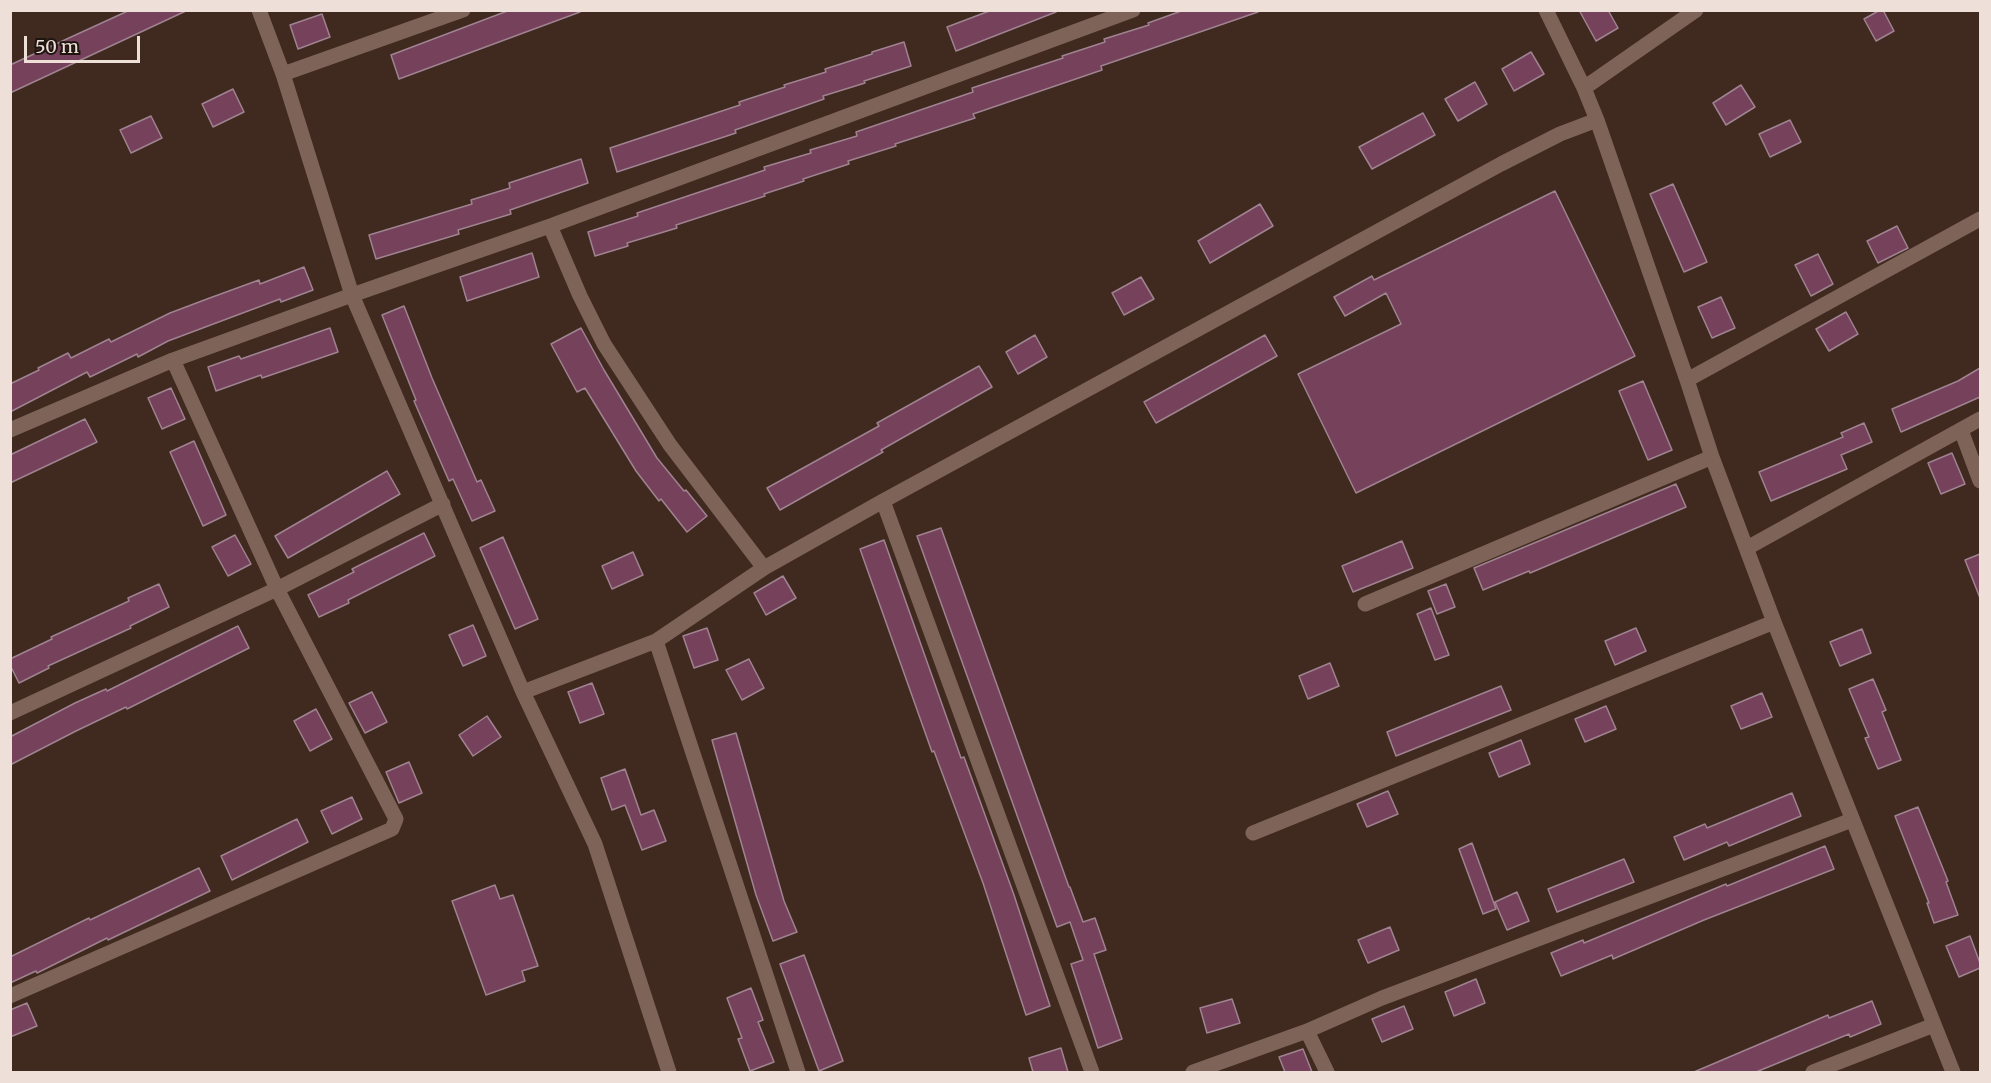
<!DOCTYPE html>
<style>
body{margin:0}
#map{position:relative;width:1991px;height:1083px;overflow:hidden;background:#40291f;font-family:Merriweather,serif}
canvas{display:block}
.frame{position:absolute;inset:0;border:12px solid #efdfd9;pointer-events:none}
.scale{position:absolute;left:24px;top:36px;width:116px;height:27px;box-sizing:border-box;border:3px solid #efdfd9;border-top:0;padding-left:8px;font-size:18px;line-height:21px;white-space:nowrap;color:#efdfd9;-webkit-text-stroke:4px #1f1510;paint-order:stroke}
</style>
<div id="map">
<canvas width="1991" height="1083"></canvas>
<div class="frame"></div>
<div class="scale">50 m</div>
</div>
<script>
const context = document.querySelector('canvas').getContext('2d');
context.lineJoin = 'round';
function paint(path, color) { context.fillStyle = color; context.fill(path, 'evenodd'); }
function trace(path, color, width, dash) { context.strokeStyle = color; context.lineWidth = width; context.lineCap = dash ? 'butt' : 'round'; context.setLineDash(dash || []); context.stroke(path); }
const building = new Path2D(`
 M130,10H188L10,93V65Z
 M510,10H580V12L399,79L391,55Z
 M992,10H1056V12L956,51L947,27Z
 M1184,10H1258V12L1101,66L1102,70L973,114L975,118L895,144L896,146L848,161L849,164L803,179L804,181L764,194L765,196L676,225L677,228L627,243L628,246L595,256L588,232L638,216L637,213L765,170L764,167L811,153L810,150L857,136L856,132L973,92L972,88L1063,58L1062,56L1105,42L1104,39L1149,25L1148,23Z
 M1579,10H1608L1618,28L1596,41Z
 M1880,10H1883L1894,31L1876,41L1864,19Z
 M322,14L330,37L298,49L290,25Z
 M904,42L911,66L864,81L865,83L823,96L824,99L735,130L736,133L617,172L610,148L740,105L739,102L785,87L784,85L826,72L825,69L872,54V52Z
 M1531,52L1544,74L1514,91L1502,69Z
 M1475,82L1487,104L1458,121L1445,99Z
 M1741,85L1755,107L1726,125L1713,103Z
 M233,89L244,112L213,127L202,104Z
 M1423,113L1435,135L1372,169L1359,147Z
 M151,116L162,138L131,153L120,130Z
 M1790,120L1801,142L1770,157L1759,134Z
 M581,159L588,183L510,210L511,214L458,230L459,234L376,259L369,235L472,204L471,200L510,188L509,183Z
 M1673,184L1707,262L1684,272L1650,194Z
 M1555,191L1635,356L1356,493L1298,374L1401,324L1386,293L1345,316L1334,297L1372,276L1374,280Z
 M1260,204L1273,226L1210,263L1198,241Z
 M1897,226L1908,248L1878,263L1867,241Z
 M532,253L539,277L467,301L460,277Z
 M1818,254L1833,284L1811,296L1795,265Z
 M304,267L313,290L281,302L280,299L168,341L138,357L137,354L90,377L87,372L10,412V384L39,370L38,368L68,353L71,358L109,339L111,342L170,313L207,299L259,280L260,284Z
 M1141,277L1154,299L1124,315L1112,293Z
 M1721,297L1735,328L1712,338L1698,307Z
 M404,306L432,378L477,482L481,480L495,511L472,521L453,479L449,481L414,401L416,400L382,315Z
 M1846,312L1858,334L1829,351L1816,329Z
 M330,328L338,352L262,378L261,375L216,391L208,367L239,356L241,359Z
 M581,328L604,370L657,458L684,491L686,490L707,516L687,532L661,499L659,501L636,471L585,388L577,392L551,344Z
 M1035,335L1047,357L1018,374L1006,352Z
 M1265,335L1277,356L1156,423L1144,402Z
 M979,366L992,387L881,450L883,452L780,510L767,488L879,426L877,423Z
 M1980,368V397L1901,432L1892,409L1958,381Z
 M1643,381L1672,450L1648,460L1619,391Z
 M171,388L185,419L162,429L148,398Z
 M85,419L97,442L10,483V455Z
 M1864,423L1872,442L1841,455L1847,469L1771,501L1759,472L1843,437L1841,433Z
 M194,441L226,515L203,526L170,452Z
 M1952,453L1965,484L1941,494L1928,463Z
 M387,471L400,494L288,558L275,536Z
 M1676,484L1686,507L1530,573L1529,571L1483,590L1474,568Z
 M941,528L1069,887H1070L1083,922L1095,918L1106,950L1094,954L1122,1039L1098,1048L1071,964L1083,960L1070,922L1057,927L917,536Z
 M424,533L435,556L348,600L349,603L319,617L308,595L354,572L352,569Z
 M235,535L251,564L228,576L212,547Z
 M503,537L538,619L515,629L480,548Z
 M884,540L961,758L964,757L1014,895L1050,1006L1026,1015L983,883L934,751L932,752L860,549Z
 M1402,541L1413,568L1353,592L1342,566Z
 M633,552L643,575L612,589L602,566Z
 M1980,554V598L1965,560Z
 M783,576L796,598L766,615L754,593Z
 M159,584L169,607L130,626L131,628L48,666L49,668L19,683L10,665V659L52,639L51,637L129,601L128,598Z
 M1446,584L1455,607L1437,614L1428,591Z
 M1431,608L1449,655L1435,660L1417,614Z
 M473,625L486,656L463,666L449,635Z
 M238,626L249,648L127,709L126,707L76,731L10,765V737L75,703L106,689L107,691Z
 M707,628L718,660L694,668L683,636Z
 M1636,628L1646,651L1615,665L1605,641Z
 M1862,629L1871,653L1840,666L1830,642Z
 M749,659L764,688L742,700L726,670Z
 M1330,663L1339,686L1308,699L1299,676Z
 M1873,679L1886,710L1882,712L1901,760L1878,769L1865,738L1869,737L1849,689Z
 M592,683L604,714L580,723L568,692Z
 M1501,686L1511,710L1396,756L1387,732Z
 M372,692L387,722L365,733L349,703Z
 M1762,693L1772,717L1741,729L1731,706Z
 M1606,706L1616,729L1585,742L1575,719Z
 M316,709L332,739L310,751L294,721Z
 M487,716L501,737L473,756L459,735Z
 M736,733L784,901L797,932L773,941L756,895L712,740Z
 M1521,740L1530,764L1499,777L1489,753Z
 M409,762L422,793L399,803L386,772Z
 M625,769L641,815L654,810L666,841L642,850L625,805L612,810L601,778Z
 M1388,791L1398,814L1367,827L1357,804Z
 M1792,793L1801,816L1729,846L1727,842L1684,860L1674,837L1705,824L1707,828Z
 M352,797L362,819L332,834L321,811Z
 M1918,807L1948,881L1946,882L1958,915L1934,923L1927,903H1929L1895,816Z
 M297,819L308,842L232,880L221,856Z
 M1472,843L1496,909L1483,914L1459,849Z
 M1825,846L1834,869L1704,920L1613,959L1612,955L1561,976L1551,953L1583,940L1584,943L1726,884L1727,886Z
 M1624,859L1634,882L1557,912L1548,889Z
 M199,868L210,891L108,940L107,938L37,973L36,971L10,983V957L89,918L90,920Z
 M495,885L500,899L513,895L538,966L522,971L525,981L486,995L452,901Z
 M1517,892L1529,921L1507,930L1495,902Z
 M1390,927L1399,950L1368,963L1358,940Z
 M1970,936L1980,963V968L1959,977L1946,946Z
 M804,955L843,1061L819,1071L780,964Z
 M1476,979L1485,1003L1454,1016L1445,992Z
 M751,988L763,1020L758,1022L774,1062L750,1071L738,1039L742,1038L727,998Z
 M1232,999L1240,1023L1207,1033L1200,1008Z
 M1872,1001L1881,1024L1850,1037L1849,1034L1756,1072H1694L1828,1015L1829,1018Z
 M27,1003L37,1026L10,1037V1010Z
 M1404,1006L1413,1029L1382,1042L1372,1019Z
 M1061,1048L1068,1072H1033L1029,1058Z
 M1303,1049L1312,1072H1285L1279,1057Z`);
paint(building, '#75415b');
trace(building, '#9f8390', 1.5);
trace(new Path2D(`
 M259,10L283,74L352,295L523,692L595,844L669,1072
 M1546,10L1584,88L1597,120L1687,380L1712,457L1774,622L1953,1072
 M283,74L463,10
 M1584,88L1696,10
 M550,226L580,296L604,344L670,445L764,568
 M1687,380L1980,219
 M10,430L173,360L352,295L550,226L1133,10
 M1961,430L1980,481
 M883,501L1092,1072
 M1747,548L1980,419
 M1365,604L1712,457
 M656,641L798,1072
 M523,692L656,641L764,568L883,501L1501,164L1560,134L1597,120
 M10,713L277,589L443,504
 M1253,833L1774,622
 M10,996L392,829L396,819L277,589L173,360
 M1307,1031L1327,1072
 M1193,1072L1307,1031L1382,998L1852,820
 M1813,1072L1934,1025`), '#7d6358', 15);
</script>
